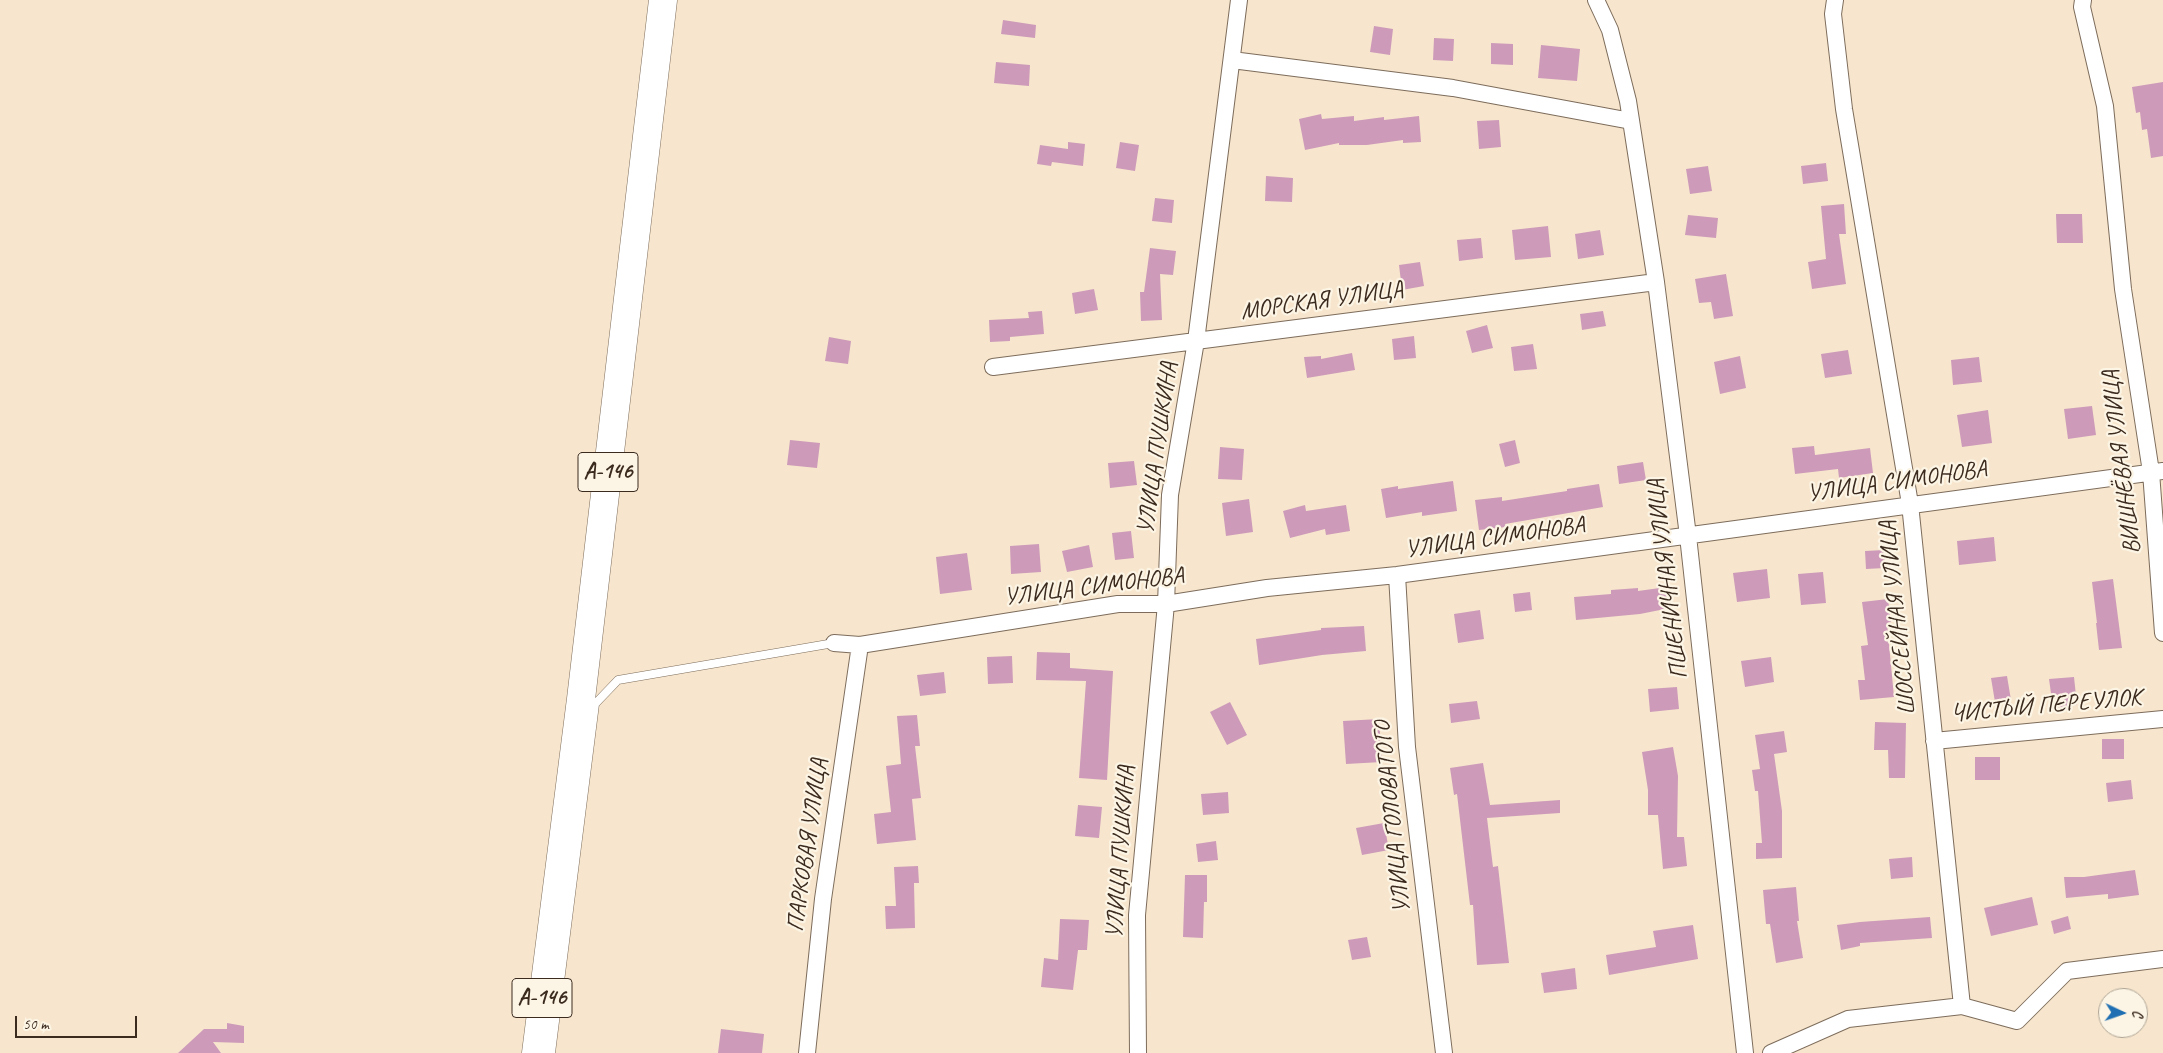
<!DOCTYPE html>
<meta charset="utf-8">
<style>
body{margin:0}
#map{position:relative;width:2163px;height:1053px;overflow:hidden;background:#f7e6cd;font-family:Caveat,sans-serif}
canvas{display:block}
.north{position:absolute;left:2098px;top:988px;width:50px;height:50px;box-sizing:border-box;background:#fcf5e5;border:1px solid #afa495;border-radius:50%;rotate:93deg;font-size:14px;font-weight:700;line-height:20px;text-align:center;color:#3b2a1e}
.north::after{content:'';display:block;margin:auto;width:18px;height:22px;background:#1f6fb2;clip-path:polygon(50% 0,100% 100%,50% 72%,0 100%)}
.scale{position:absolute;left:15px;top:1016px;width:122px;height:22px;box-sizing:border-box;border:2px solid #3b2a1e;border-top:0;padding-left:6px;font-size:15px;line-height:18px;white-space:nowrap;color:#3b2a1e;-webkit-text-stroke:4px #fcf5e5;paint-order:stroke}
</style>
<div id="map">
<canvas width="2163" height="1053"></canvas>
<div class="north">С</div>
<div class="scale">50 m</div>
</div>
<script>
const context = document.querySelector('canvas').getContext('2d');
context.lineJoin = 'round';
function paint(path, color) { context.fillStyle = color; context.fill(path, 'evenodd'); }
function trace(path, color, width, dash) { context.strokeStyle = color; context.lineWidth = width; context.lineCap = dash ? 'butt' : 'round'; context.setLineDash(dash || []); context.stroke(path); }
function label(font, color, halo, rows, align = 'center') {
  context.font = font + ' Caveat,sans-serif'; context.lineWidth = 4.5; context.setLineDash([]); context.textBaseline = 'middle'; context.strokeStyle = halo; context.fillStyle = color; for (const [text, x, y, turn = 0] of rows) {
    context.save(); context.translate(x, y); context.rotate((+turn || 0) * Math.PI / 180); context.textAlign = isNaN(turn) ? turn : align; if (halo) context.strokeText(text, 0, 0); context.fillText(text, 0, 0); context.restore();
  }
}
paint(new Path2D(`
 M1003,20L1036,25L1035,38L1001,34Z
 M1374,26L1393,29L1390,55L1370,52Z
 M1434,38L1454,39L1453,61L1433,60Z
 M1491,43L1513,44V65L1491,64Z
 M1541,45L1580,49L1577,81L1538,78Z
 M996,62L1030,65L1029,86L994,83Z
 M2163,82V156L2151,158L2147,129L2142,130L2140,112L2136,113L2132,87Z
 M1321,114L1322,119L1354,116V121L1384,117V120L1419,116L1421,142L1403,143V140L1367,145H1339V143L1305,150L1299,119Z
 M1499,120L1501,147L1479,149L1477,121Z
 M1068,142L1085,144L1083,166L1052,162L1051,166L1037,164L1040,145L1068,149Z
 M1120,142L1139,145L1135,171L1116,168Z
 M1826,163L1828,181L1803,184L1801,166Z
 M1708,166L1712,191L1690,194L1686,169Z
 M1266,176L1293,178L1292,202L1265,201Z
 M1155,198L1174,200L1172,223L1152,221Z
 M1844,204L1846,234H1839L1846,284L1812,289L1808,262L1826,259L1821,206Z
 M2056,214H2082L2083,243H2057Z
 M1688,215L1718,218L1716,238L1685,235Z
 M1548,226L1551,257L1515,260L1512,230Z
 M1600,230L1604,255L1578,259L1575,234Z
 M1481,238L1483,258L1459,261L1457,240Z
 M1150,248L1176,251L1173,275L1160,274L1162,320L1141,321L1140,292H1144Z
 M1420,262L1424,286L1402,290L1399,265Z
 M1726,274L1733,316L1714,319L1711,302L1699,303L1695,279Z
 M1094,289L1098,310L1075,314L1072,293Z
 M1042,311L1044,334L1010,337V341L990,342L989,320L1029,318L1028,312Z
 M1603,311L1606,326L1582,330L1580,314Z
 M1487,325L1493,348L1472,353L1466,331Z
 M1414,336L1416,358L1394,360L1392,339Z
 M829,337L851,341L848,364L825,361Z
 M1533,344L1537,369L1514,371L1511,347Z
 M1848,350L1852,374L1825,378L1821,354Z
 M1352,353L1355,370L1307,378L1304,357L1321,356V359Z
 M1740,356L1746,388L1720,394L1714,362Z
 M1979,357L1982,382L1953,385L1951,360Z
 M2092,406L2096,435L2068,439L2064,409Z
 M1988,410L1992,443L1962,447L1957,415Z
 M790,440L820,443L817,468L787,465Z
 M1515,440L1520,463L1505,467L1499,444Z
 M1814,446L1815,455L1870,448L1873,473L1839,478L1838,469L1795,474L1792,448Z
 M1220,447L1244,449L1242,480L1218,479Z
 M1134,461L1137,485L1110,488L1108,463Z
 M1643,462L1646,480L1619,484L1617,466Z
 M1453,481L1457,511L1422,516V512L1386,518L1381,489L1398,486V489Z
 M1599,484L1603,507L1505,524L1506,527L1479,530L1475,500L1502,497V501L1567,491V489Z
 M1249,499L1253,532L1226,536L1222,503Z
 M1305,505L1306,511L1346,505L1350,531L1326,535L1325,529L1290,538L1283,511Z
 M1131,531L1134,558L1115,560L1112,533Z
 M1994,537L1996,561L1959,565L1957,541Z
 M1039,544L1041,572L1011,574L1010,546Z
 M1089,545L1093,567L1067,572L1062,551Z
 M1884,550L1885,568L1866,569L1865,551Z
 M967,553L972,590L940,594L936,557Z
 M1767,569L1770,598L1737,602L1733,573Z
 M1823,572L1826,603L1801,605L1798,574Z
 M2113,579L2122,648L2099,650L2096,623H2097L2092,582Z
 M1667,587L1670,608L1640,614L1576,620L1574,597L1611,594V590L1638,588V591Z
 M1530,592L1532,610L1515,612L1513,594Z
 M1888,599L1891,622L1887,623L1894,697L1860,700L1858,680H1865L1861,646L1868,645L1862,602Z
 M1480,610L1484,639L1458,643L1454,614Z
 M1364,626L1366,651L1322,655L1259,665L1256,639L1321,630V628Z
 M1037,652L1070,653V668L1113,671L1107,780L1079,778L1086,681L1036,680Z
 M1012,656L1013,683L988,684L987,657Z
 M1771,657L1774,682L1745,687L1741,661Z
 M944,672L946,693L920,696L917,675Z
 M2007,676L2011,700L1995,702L1991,678Z
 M2074,677L2077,705L2053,708L2049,679Z
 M1677,687L1679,709L1650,712L1648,689Z
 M1477,701L1480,719L1451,723L1449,704Z
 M1230,702L1247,735L1227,745L1210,712Z
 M917,715L920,746H915L921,798L912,799L916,840L877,844L874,814L891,812L886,766L901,764L897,716Z
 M1379,719L1382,762L1346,764L1343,721Z
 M1875,722L1906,723L1905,778H1889L1888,750H1874Z
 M1784,731L1787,752L1774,754L1782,811V858L1756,859V843H1762L1758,791H1755L1752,770L1760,769L1755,735Z
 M2102,739H2124V759H2102Z
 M1673,747L1678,776L1677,837H1684L1687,866L1663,869L1658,815H1648V790L1642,752Z
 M1975,757H2000V780H1975Z
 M1483,763L1490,805L1560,800V813L1487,818L1493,867L1498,866L1509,963L1477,965L1473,905H1470L1457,794L1454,795L1450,768Z
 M2131,780L2133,799L2108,802L2106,783Z
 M1228,792L1229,813L1203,815L1201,794Z
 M1078,805L1102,807L1099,838L1075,836Z
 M1384,823L1389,850L1362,855L1356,828Z
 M1216,841L1218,860L1198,862L1196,844Z
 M1912,857L1913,877L1891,879L1889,859Z
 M918,866L919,883H914L915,928L886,929L885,906H896L894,867Z
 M2135,870L2139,895L2108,899V894L2066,898L2064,877H2084Z
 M1185,875H1207V902H1204L1203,938L1183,937Z
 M1796,887L1799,921H1797L1803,958L1776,963L1770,924H1766L1763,890Z
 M2032,897L2038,925L1991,936L1984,908Z
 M2068,916L2071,929L2054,934L2051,921Z
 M1930,917L1932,938L1860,943V946L1841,950L1837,925L1860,922Z
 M1060,919L1089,920L1087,950H1078L1073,990L1041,987L1044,958L1058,960Z
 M1693,925L1698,959L1609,975L1606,955L1656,947L1653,931Z
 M1367,937L1371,957L1352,960L1348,940Z
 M1575,968L1577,989L1544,993L1541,973Z
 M227,1023L244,1026V1043L213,1042L221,1053H178L204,1029H227Z
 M721,1029L764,1034L762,1053H718Z`), '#cd9bb9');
const lane = new Path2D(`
 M595,704L618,680L834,643
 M551,1053L595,704L584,700`);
const street = new Path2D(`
 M1596,0L1610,30L1628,101L1656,282L1688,536L1745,1053
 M1835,0L1833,14L1844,109L1910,504L1962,1006
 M2083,0L2082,7L2105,106L2123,289L2151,472L2163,633
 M1232,60L1453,88L1631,121
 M993,367L1656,282
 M1397,575L1407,747L1444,1053
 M834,643L860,645L1118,604H1166L1267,588L1397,575L2163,471
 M1934,741L2163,719
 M807,1053L823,899L860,645
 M1138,1053L1137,915L1166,604L1170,495L1196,341L1239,0
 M1771,1053L1848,1019L1962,1006L2017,1021L2067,971L2163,959`);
const highway = new Path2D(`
 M536,1053L581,699L663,0`);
trace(lane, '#7d6c5b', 9);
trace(street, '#7d6c5b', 18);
trace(highway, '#7d6c5b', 29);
trace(lane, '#fff', 8);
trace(street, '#fff', 16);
trace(highway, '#fff', 28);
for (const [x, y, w] of [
 [608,472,60],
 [542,998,60]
]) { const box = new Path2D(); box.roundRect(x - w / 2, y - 19.5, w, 39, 4); context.fillStyle = '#fcf5e5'; context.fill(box); trace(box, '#3b2a1e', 1); }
label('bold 22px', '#3b2a1e', null, [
 ["А-146",608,472],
 ["А-146",542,998]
]);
label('24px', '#3b2a1e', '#fcf5e5', [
 ["МОРСКАЯ УЛИЦА",1322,301,-8],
 ["УЛИЦА ПУШКИНА",1158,448,-82],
 ["ВИШНЁВАЯ УЛИЦА",2122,462,-97],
 ["УЛИЦА СИМОНОВА",1897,482,-8],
 ["УЛИЦА СИМОНОВА",1495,538,-8],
 ["ПШЕНИЧНАЯ УЛИЦА",1668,579,-97],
 ["УЛИЦА СИМОНОВА",1094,587,-7],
 ["ШОССЕЙНАЯ УЛИЦА",1898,618,-96],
 ["ЧИСТЫЙ ПЕРЕУЛОК",2046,706,-5],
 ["УЛИЦА ГОЛОВАТОГО",1393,817,-96],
 ["ПАРКОВАЯ УЛИЦА",808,845,-82],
 ["УЛИЦА ПУШКИНА",1121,852,-86]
]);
</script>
